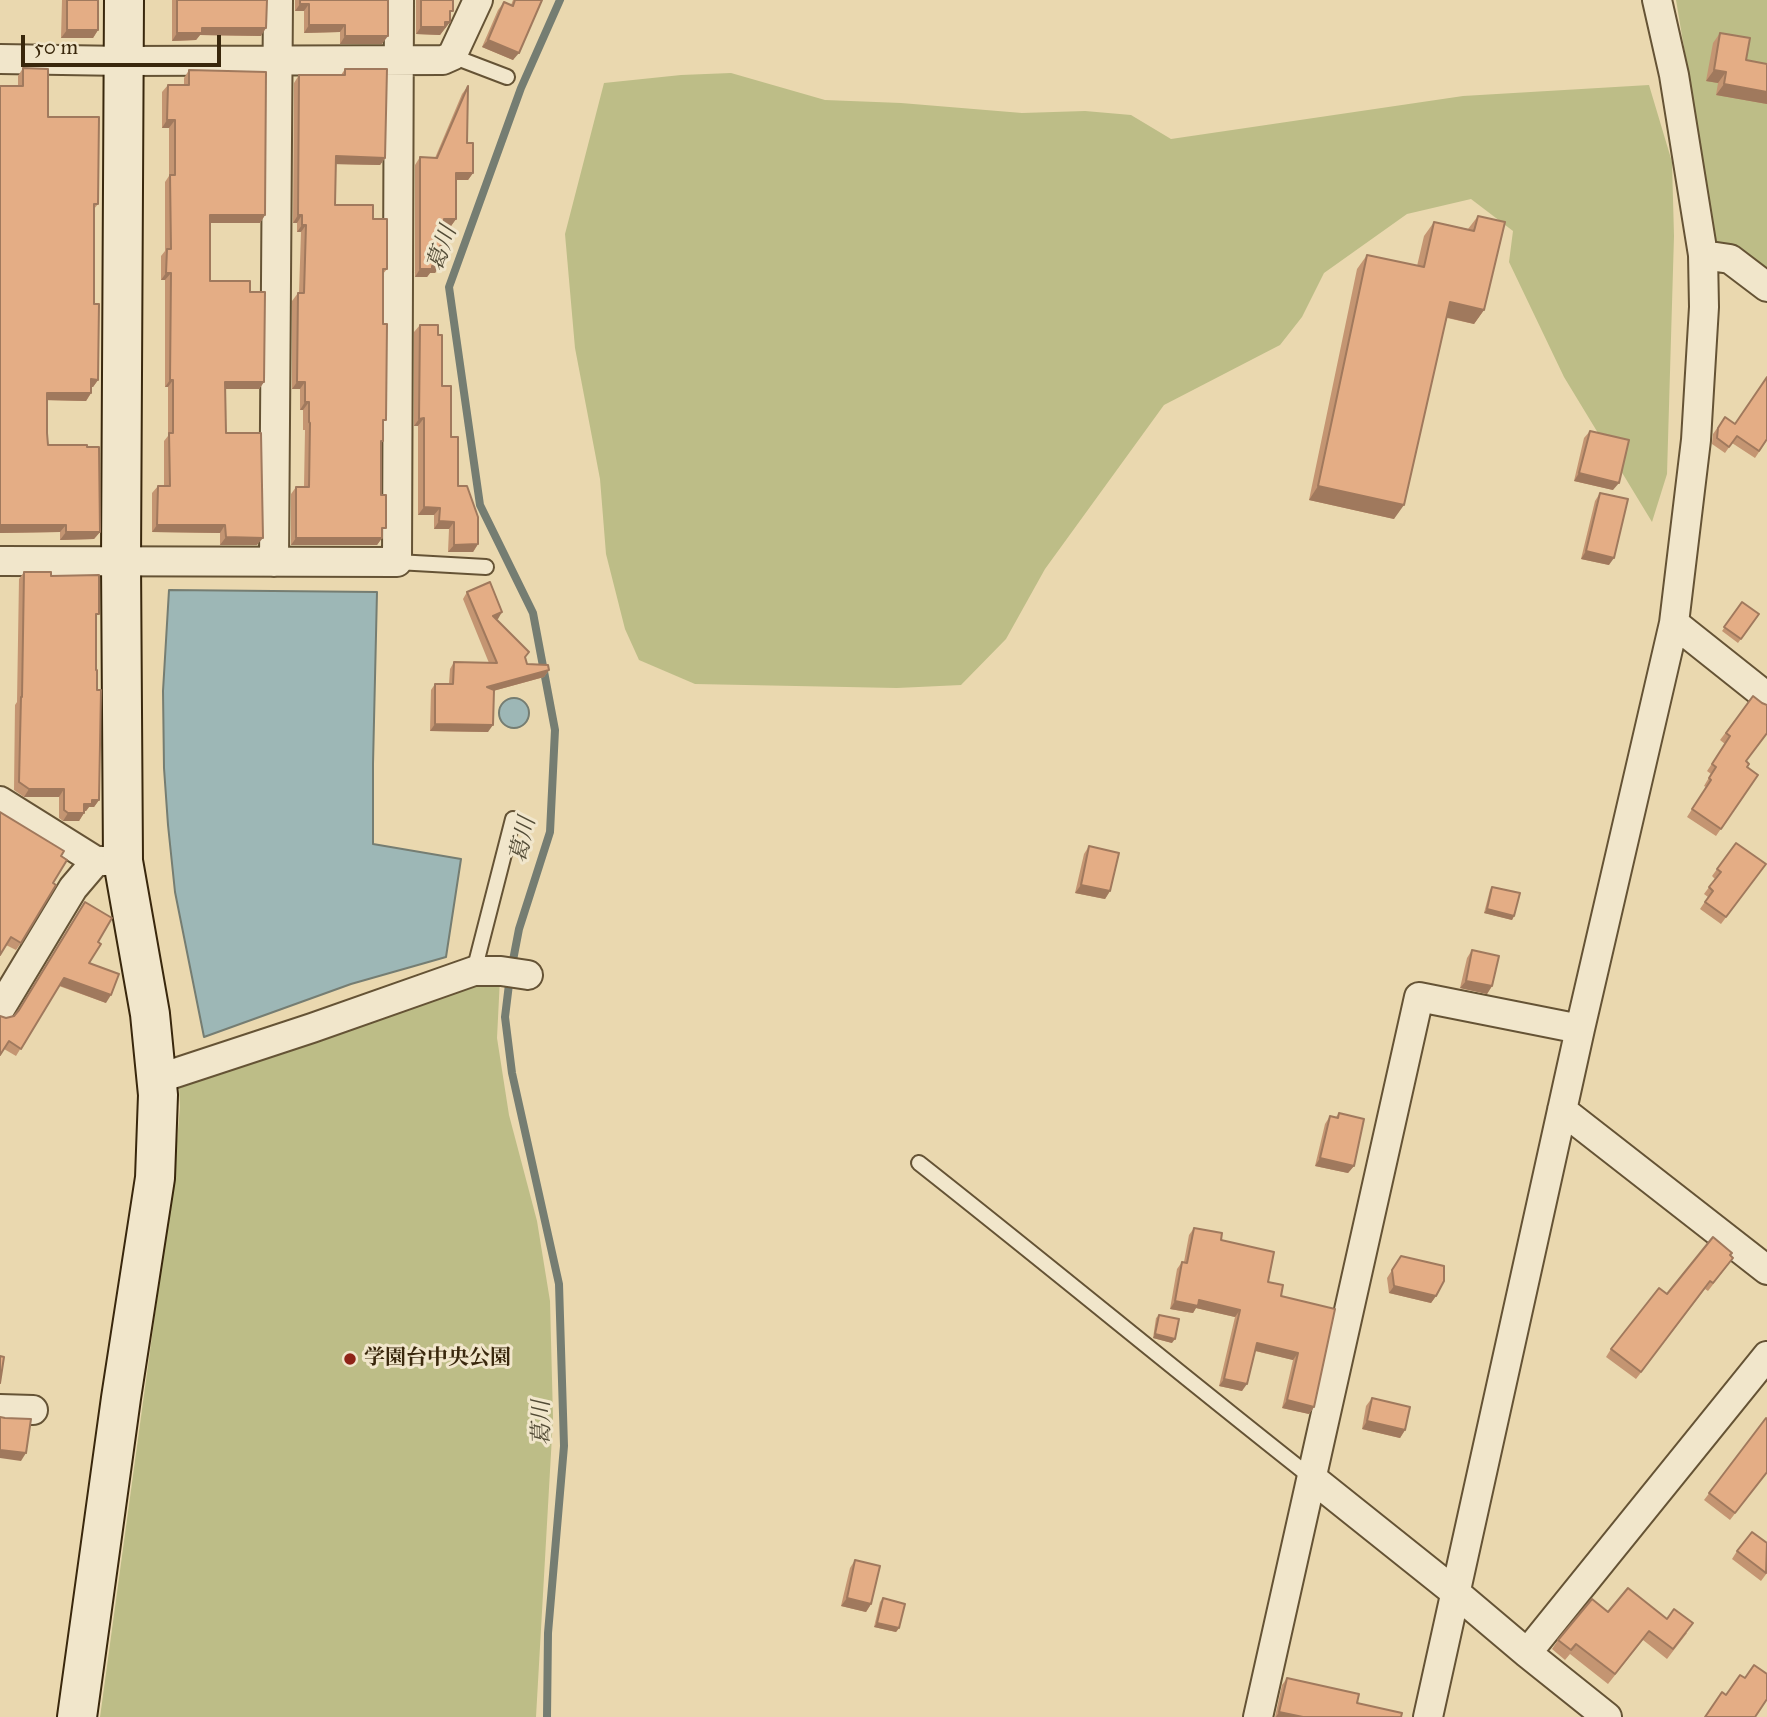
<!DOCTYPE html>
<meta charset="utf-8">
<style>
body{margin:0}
#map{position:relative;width:1767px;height:1717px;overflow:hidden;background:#ead8af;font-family:"IM FELL Great Primer",serif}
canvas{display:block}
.scale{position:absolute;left:21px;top:35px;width:200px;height:32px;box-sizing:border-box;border:4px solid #39270c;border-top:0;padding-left:9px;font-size:21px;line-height:24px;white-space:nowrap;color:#39270c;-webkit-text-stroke:5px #f1e6cb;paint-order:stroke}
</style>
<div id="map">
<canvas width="1767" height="1717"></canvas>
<div class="scale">50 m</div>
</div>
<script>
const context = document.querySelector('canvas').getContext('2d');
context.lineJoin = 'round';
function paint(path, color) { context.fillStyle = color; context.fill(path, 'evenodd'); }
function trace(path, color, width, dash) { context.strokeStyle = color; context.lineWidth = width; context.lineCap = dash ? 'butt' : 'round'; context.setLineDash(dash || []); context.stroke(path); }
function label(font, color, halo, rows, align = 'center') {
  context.font = font + ' "IM FELL Great Primer","Noto Serif JP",serif'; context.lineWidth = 6; context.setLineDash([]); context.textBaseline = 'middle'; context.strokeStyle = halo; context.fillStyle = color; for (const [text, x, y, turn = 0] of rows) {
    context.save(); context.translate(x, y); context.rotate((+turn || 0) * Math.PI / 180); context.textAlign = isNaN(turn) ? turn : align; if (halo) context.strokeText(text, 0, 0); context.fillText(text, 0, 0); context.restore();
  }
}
paint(new Path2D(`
 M1676,0H1767V278L1713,239V221Z
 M731,73L825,100L901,103L1022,113L1085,111L1131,115L1171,139L1463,96L1649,85L1672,162L1674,236L1667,474L1652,522L1564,377L1509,262L1513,231L1471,199L1407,214L1324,273L1302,317L1280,345L1164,405L1045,569L1006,639L961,685L897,688L695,684L639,660L625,629L606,554L600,479L575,348L565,234L604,83L681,75Z
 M500,978L497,1038L509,1115L537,1221L550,1301L553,1418L536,1717H100L174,1175L180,1107L179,1088L483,981Z`), '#bdbd87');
const water = new Path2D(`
 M169,590L377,592L373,764V844L461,859L446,957L351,984L204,1037L175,892L168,825L164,768L163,691Z
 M499 713a15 15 0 1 1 30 0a15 15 0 1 1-30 0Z`);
paint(water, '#9db7b6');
trace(water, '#757d72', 2);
trace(new Path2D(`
 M547,1717L548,1633L564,1446L559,1284L512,1073L505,1017L510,976L519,929L550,832L555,730L533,613L480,505L449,287L521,88L560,0`), '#757d72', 8);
const lane = new Path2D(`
 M452,56L507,77
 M397,562L486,567
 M474,971L513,819
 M919,1163C1051,1267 1180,1374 1312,1478`);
const street = new Path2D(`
 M0,59L124,61L443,60L452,56L478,0
 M1703,255L1730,259L1767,287
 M0,561L397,562L399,0
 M274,562L278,0
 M1674,623L1767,697
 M0,801L96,861H113
 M0,1009L73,888L96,861
 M157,1079L312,1028L474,971H501L528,975
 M1562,1110L1767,1270
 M0,1409L33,1410
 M1312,1478L1456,1593L1527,1653L1607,1717
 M1527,1653L1767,1356
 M1258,1717L1419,997L1580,1029
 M1428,1717L1580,1029L1674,623L1696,440L1704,307L1703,255L1674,75L1657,0`);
const secondary = new Path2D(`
 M77,1717L121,1398L155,1178L158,1095L150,1014L123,861L121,561L124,0`);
trace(lane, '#655335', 18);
trace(street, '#655335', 32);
trace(secondary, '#39270c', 42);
trace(lane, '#f1e6cb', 14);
trace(street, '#f1e6cb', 28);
trace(secondary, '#f1e6cb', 38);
paint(new Path2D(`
 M62,0H98V30L93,38H61Z
 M172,0H267L261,36L200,35L196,40L172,41Z
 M295,0H388L382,44H340V32L304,33V11H295Z
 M416,0H453L450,17V22L440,35L416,34Z
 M513,0H542L513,60L482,47L498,10L504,2L511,5Z
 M1720,33L1746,60L1767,64V104L1716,95L1718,83L1706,81L1713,43Z
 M23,68L48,117L98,204L94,209V304L98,380L93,387H91V393L86,401L47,400V433L48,445L100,532L94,539L60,540V532L0,533V86H18V76Z
 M345,69L385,158L380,165L336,164L335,205L373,219L387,269L383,274V441L381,444V495L382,538L377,545H291V494L296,487H304L305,430H303V410H300V389H292V301L298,293H299L301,232H297V223H293L294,83L299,75H341Z
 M189,70L265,215L260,223H210V281L250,292L264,382L259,389H225L226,433L257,545H220V533L152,532V493L158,486H164V441L168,436V387H165V280H161V256L165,251V182L169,176V128H162V92L168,85H184V78Z
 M468,86L467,143L473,173L468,180H456V219L451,226H444L440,251V266L435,273H430L427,277H415V165L420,157L435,158L462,94Z
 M1478,216L1484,310L1474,324L1447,318L1394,519L1309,500L1357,269L1367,255L1417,266L1424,236L1434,222L1468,229Z
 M420,325L438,335L442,386L458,486L478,544L473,552H448L449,529H434V515H418V426H414V332Z
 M1725,417L1735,424L1767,440L1755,458L1732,443L1725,453L1712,444L1713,434Z
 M1590,431L1613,490L1574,481L1584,438Z
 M1600,493L1609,565L1581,559L1595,501Z
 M24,572L51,576L96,618V670L99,800L94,807H89L86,811H84V813L79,821H63L59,818V797H24L14,790L15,705L17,702L19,579Z
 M467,592L502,612L496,620L529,652L525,658L527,664L549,670L544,677L493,691L488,732L430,731L431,690L435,684H449L450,669L454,662L489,663L463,599Z
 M1742,602L1759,614L1738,643L1722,631Z
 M1753,696L1746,762L1747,767L1758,775L1716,836L1687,817L1706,787L1704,786L1711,774L1707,771L1725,744L1720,740Z
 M1736,843L1766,864L1721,924L1700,909L1708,897L1704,894L1715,879L1712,876Z
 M1089,846L1110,891L1105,899L1075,893L1084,854Z
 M61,856L53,883L21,943L16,950L6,945Z
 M1492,887L1514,916L1512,920L1484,913L1490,890Z
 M85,902L98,942L89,963L106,1003L59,986L16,1056L4,1049L6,1018L14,1016L18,1012Z
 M1472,950L1492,986L1487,994L1460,988L1467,958Z
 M1339,1113L1354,1166L1348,1173L1315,1166L1325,1124L1330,1116L1336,1117Z
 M1194,1228L1221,1240L1268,1282L1281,1296L1314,1407L1309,1414L1282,1408L1293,1360L1255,1351L1242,1391L1219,1386L1235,1317L1196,1308L1193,1313L1170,1309L1177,1269L1182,1262H1184L1189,1235Z
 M1730,1255L1728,1265L1708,1291L1705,1289L1636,1379L1606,1357L1611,1349L1667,1294Z
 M1401,1256L1436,1296L1431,1303L1389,1293L1387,1278Z
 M1159,1315L1172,1343L1153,1338L1156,1318Z
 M1372,1398L1405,1430L1400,1438L1362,1429L1366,1406Z
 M1766,1418L1767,1472L1730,1520L1704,1500Z
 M1737,1551L1767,1573L1761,1581L1732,1559Z
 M855,1560L871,1604L866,1612L841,1606L850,1568Z
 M883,1598L899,1628L896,1632L874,1627L880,1602Z
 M1608,1612L1667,1619L1687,1633L1667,1659L1643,1640L1608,1684L1570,1654L1565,1660L1552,1649L1558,1640Z
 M1287,1678L1357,1703L1401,1717H1275L1282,1685Z`), '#c49572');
paint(new Path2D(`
 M300,4H309L304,11H295Z
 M445,22H450L440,35L416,34L421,27Z
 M309,25H345L340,32L304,33Z
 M202,28H266L261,36L200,35L196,40L172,41L177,33Z
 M67,30H98L93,38H61Z
 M345,36H388L382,44H340Z
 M488,40L519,53L513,60L482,47Z
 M1714,70L1726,72L1718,83L1706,81Z
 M1724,84L1767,92V104L1716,95Z
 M167,120H175L169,128H162Z
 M336,156L385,158L380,165L330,164Z
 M456,173H473L468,180H451Z
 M210,215H265L260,223H205Z
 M298,215H302L297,223H293Z
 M444,219H456L451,226H439Z
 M302,225H306L301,232H297Z
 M432,266H440L435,273H430L427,277H415L420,269Z
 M166,273H171L165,280H161Z
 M1450,302L1484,310L1474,324L1441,316Z
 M91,379L98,380L93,387H86Z
 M170,380H173L168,387H165Z
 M225,382H264L259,389H220Z
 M297,382H305L300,389H292Z
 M47,393H91L86,401L42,400Z
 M305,402H309L303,410H300Z
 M424,418L418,426H414L419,419Z
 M1579,473L1619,483L1613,490L1574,481Z
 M1318,486L1404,505L1394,519L1309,500Z
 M424,507L440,508L434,515H418Z
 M439,521L454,522L449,529H434Z
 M0,525H66L60,532L0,533Z
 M157,525H225L220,533L152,532Z
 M66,532H100L94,539L60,540Z
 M226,537L263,538L257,545H220Z
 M296,538H382L377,545H291Z
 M478,544L473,552H448L454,545Z
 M1586,551L1614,558L1609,565L1581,559Z
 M502,612L498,619L488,623L493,616Z
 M549,670L544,677L482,694L487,687Z
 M435,724L493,725L488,732L430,731Z
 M29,789H64L59,797H24Z
 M92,800H99L94,807H89L86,811H79L84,804Z
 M68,813H84L79,821H63Z
 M1081,885L1110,891L1105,899L1075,893Z
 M1487,909L1514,916L1512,920L1484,913Z
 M64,978L111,995L106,1003L58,985Z
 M1466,981L1492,986L1487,994L1460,988Z
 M1320,1158L1354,1166L1348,1173L1315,1166Z
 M1394,1286L1436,1296L1431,1303L1389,1293Z
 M1199,1300L1240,1310L1235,1317L1196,1308L1193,1313L1170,1309L1175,1301Z
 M1155,1334L1175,1339L1172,1343L1153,1338Z
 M1257,1343L1298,1353L1293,1360L1252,1350Z
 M1224,1379L1247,1384L1242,1391L1219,1386Z
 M1287,1400L1314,1407L1309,1414L1282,1408Z
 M1367,1421L1405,1430L1400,1438L1362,1429Z
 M0,1450L26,1453L21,1461L0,1458Z
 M847,1598L871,1604L866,1612L841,1606Z
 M877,1623L899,1628L896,1632L874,1627Z
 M1279,1712L1303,1717H1276Z`), '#a0795d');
const building = new Path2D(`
 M67,0H98V30H67Z
 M177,0H267L266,28H202V33H177Z
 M300,0H388V36H345V25H309V4H300Z
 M421,0H453V11H450V22H445V27H421Z
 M515,0H542L519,53L488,40L504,2L513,6Z
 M1720,33L1750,38L1746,60L1767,64V92L1724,84L1726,72L1714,70Z
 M23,68L48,69V117H99L98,204H94V304H99L98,380L91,379V393H47V433L48,445H87V447H99L100,532H66V525H0V86H23Z
 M345,69H387L385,158L336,156L335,205H373V219H387V269H383V324H387L386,420H383V441H381V495H386V528H382V538H296V487H309L310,423L309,422V402H305V382H297L298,293H304L306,225H302V215H298L299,75H345Z
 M189,70L266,72L265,215H210V281H250V292H265L264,382H225L226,433H261L263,538L226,537L225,525H157L158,486H170L169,433H173V380H170L171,273H166L167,249H171L170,175H175V120H167L168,85H189Z
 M468,86L467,143H473V173H456V219H444V246H440V266H432V269H420V157L437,158Z
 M1478,216L1505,222L1484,310L1450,302L1404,505L1318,486L1367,255L1424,267L1434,222L1474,231Z
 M420,325H438V335H442V386H451V437H458V486H467L478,517V544L454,545V522L439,521L440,508L424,507V418L419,419Z
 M1767,377V439L1759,451L1737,436L1729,447L1717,438L1718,428L1725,417L1735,424Z
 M1590,431L1629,440L1619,483L1579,473Z
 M1600,493L1628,499L1614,558L1586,551Z
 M24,572H51V576L99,575V614H96V670H97V690H101L99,800H92V804H84V813H68L64,810V789H29L19,782L21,697H22Z
 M490,582L502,612L493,616L529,652L525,657L527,664L548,665L549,670L487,687L494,690L493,725L435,724V684H453L454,662L497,663L467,592Z
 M1742,602L1759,614L1741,639L1724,627Z
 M1753,696L1762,703L1767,705V733L1746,761L1749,764L1747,767L1758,775L1721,829L1692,809L1711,780L1709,778L1716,767L1712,764L1730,736L1726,733Z
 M0,812L64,851L61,856L67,860L53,883L56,885L21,943L11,937L0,955Z
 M1736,843L1766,864L1726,917L1705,902L1713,891L1709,887L1721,872L1717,869Z
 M1089,846L1119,853L1110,891L1081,885Z
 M1492,887L1520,893L1514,916L1487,909Z
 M85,902L112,918L98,942L101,944L89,963L119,974L111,995L64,978L21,1049L9,1041L0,1055V1016L6,1018L14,1016L19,1010Z
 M1472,950L1499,956L1492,986L1466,981Z
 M1339,1113L1364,1119L1354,1166L1320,1158L1330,1116L1338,1118Z
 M1194,1228L1222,1233L1221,1240L1274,1252L1268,1282L1283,1285L1281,1296L1335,1309L1314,1407L1287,1400L1298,1353L1257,1343L1247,1384L1224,1379L1240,1310L1199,1300L1198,1306L1175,1301L1182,1262L1187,1263Z
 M1713,1237L1732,1253L1730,1255L1733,1258L1713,1283L1710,1281L1641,1372L1611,1349L1659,1288L1667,1294Z
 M1401,1256L1444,1266V1281L1436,1296L1394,1286L1392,1270Z
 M1159,1315L1179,1319L1175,1339L1155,1334Z
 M0,1356L4,1357L0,1383Z
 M1372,1398L1410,1407L1405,1430L1367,1421Z
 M0,1417L5,1418L31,1419L26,1453L0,1450Z
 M1766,1418L1767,1419V1472L1735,1513L1709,1493Z
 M1752,1532L1767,1543L1766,1573L1737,1551Z
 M855,1560L880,1566L871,1604L847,1598Z
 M1628,1588L1667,1619L1674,1609L1693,1623L1673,1649L1649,1631L1615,1674L1576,1644L1571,1650L1558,1640L1592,1599L1608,1612Z
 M883,1598L905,1604L899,1628L877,1623Z
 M1754,1665L1767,1674V1699L1755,1717H1705L1722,1692L1726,1695L1740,1675L1745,1678Z
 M1287,1678L1359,1694L1357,1703L1402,1713L1401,1717H1303L1279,1712Z`);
paint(building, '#e4ad85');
trace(building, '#a0795d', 2);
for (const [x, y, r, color] of [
 [350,1359,7,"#8f2418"]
]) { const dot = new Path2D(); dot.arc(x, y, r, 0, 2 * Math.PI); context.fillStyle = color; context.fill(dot); trace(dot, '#f1e6cb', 2.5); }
label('bold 21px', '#39270c', '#f1e6cb', [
 ["学園台中央公園",364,1359]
], 'left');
label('italic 23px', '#524b36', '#f1e6cb', [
 ["葛川",443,249,-71],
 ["葛川",524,840,-77],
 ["葛川",543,1423,-91]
]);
</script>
